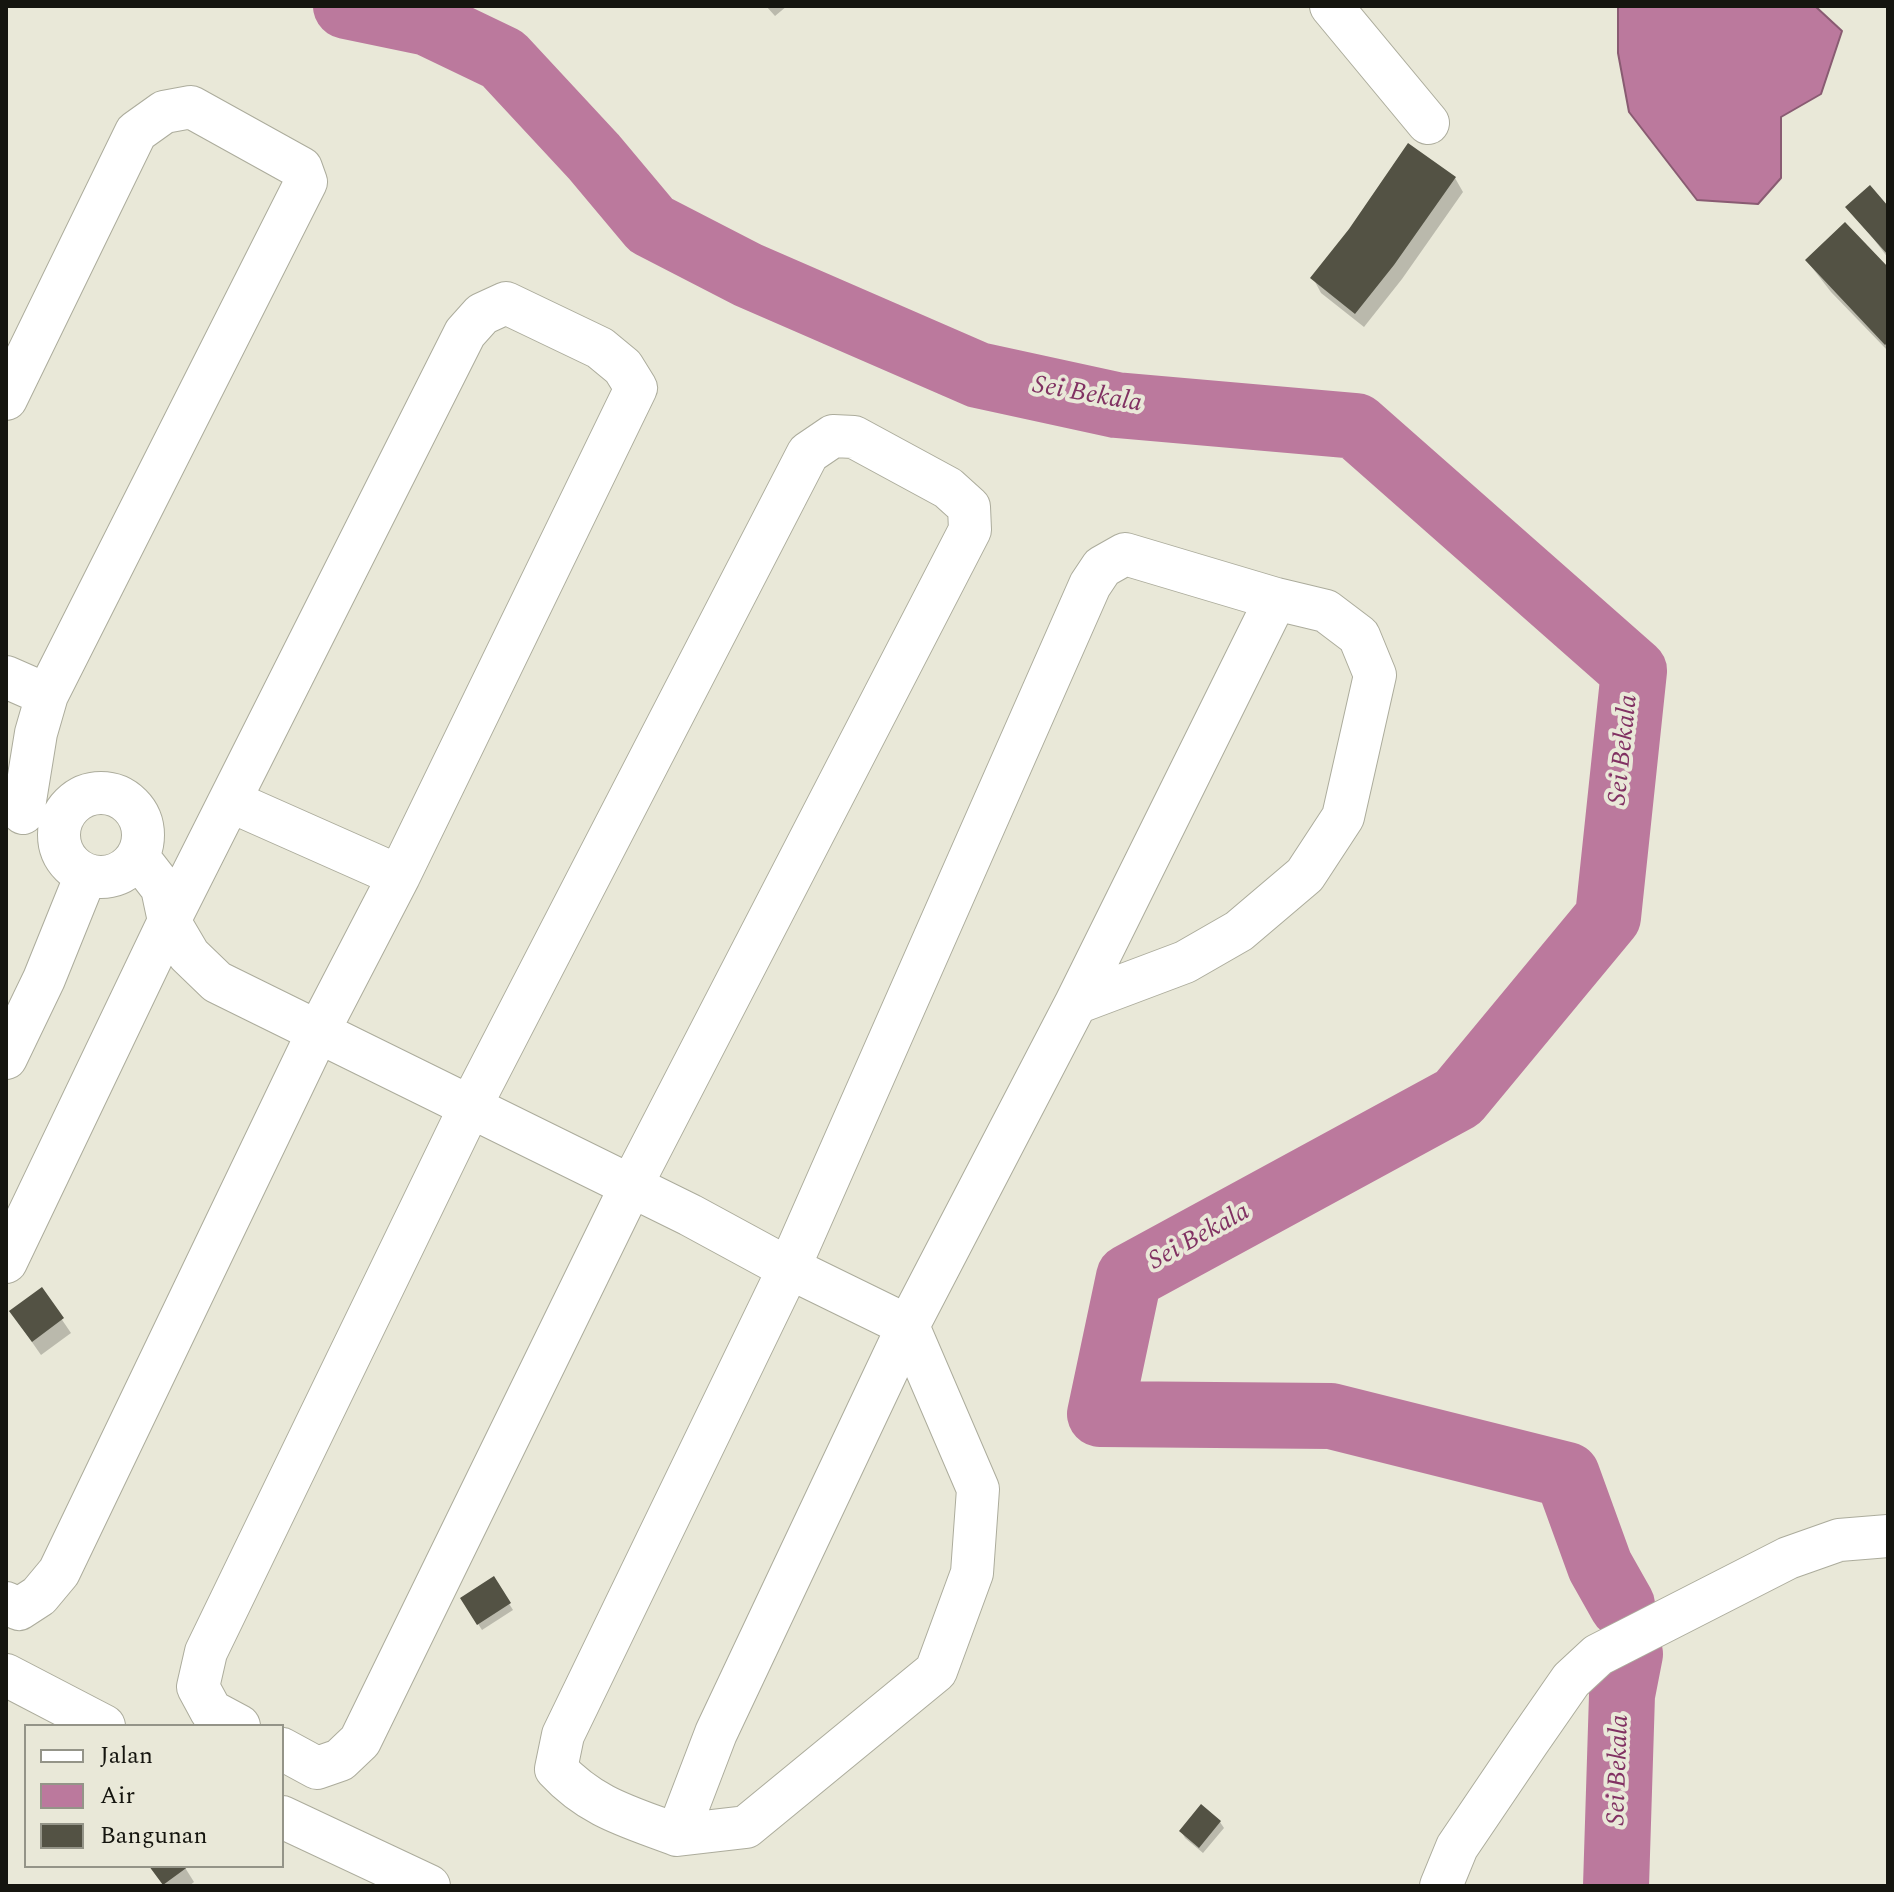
<!DOCTYPE html>
<style>
body{margin:0}
#map{position:relative;width:1894px;height:1892px;overflow:hidden;background:#e9e8d8;font-family:Spectral,serif}
canvas{display:block}
.frame{position:absolute;inset:0;border:8px solid #15150f;pointer-events:none}
.legend{position:absolute;left:24px;top:1724px;width:260px;height:144px;box-sizing:border-box;background:#e9e8d8;border:2px solid #949488;margin:0;padding:10px 14px;list-style:none;font-size:24px;color:#15150f}
.legend li{display:flex;align-items:center;gap:16px;height:40px}
.legend b{width:40px;border:2px solid #949488}
</style>
<div id="map">
<canvas width="1894" height="1892"></canvas>
<div class="frame"></div>
<ul class="legend">
<li><b style="height:10px;background:#fff"></b>Jalan</li>
<li><b style="height:22px;background:#bb799d"></b>Air</li>
<li><b style="height:22px;background:#535244"></b>Bangunan</li>
</ul>
</div>
<script>
const context = document.querySelector('canvas').getContext('2d');
context.lineJoin = 'round';
function paint(path, color) { context.fillStyle = color; context.fill(path, 'evenodd'); }
function trace(path, color, width, dash) { context.strokeStyle = color; context.lineWidth = width; context.lineCap = dash ? 'butt' : 'round'; context.setLineDash(dash || []); context.stroke(path); }
function label(font, color, halo, rows, align = 'center') {
  context.font = font + ' Spectral,serif'; context.lineWidth = 8; context.setLineDash([]); context.textBaseline = 'middle'; context.strokeStyle = halo; context.fillStyle = color; for (const [text, x, y, turn = 0] of rows) {
    context.save(); context.translate(x, y); context.rotate((+turn || 0) * Math.PI / 180); context.textAlign = isNaN(turn) ? turn : align; if (halo) context.strokeText(text, 0, 0); context.fillText(text, 0, 0); context.restore();
  }
}
const water = new Path2D(`
 M1618,6H1815L1842,31L1821,94L1781,117V178L1758,204L1697,200L1629,112L1618,53Z`);
paint(water, '#bb799d');
trace(water, '#895b72', 2);
paint(new Path2D(`
 M766,6H787L775,16Z
 M1455,178L1463,192L1402,279L1364,327L1321,293L1313,278Z
 M1888,209V258L1873,238Z
 M1807,261L1888,270V351L1831,292Z
 M41,1289L71,1333L41,1355L20,1325Z
 M493,1578L513,1610L482,1630L462,1599Z
 M1220,1822L1224,1828L1203,1853L1185,1838L1181,1831Z
 M149,1866H184L194,1882L189,1886H164Z`), '#0003');
trace(new Path2D(`
 M346,6L428,23L503,59L594,157L651,225L748,275L978,375L1116,405L1356,426L1634,671L1608,917L1458,1098L1129,1277L1100,1414L1331,1416L1567,1475L1600,1566L1622,1605
 M1616,1886L1622,1695L1630,1654`), '#bb799d', 66);
paint(new Path2D(`
 M1408,143L1456,177L1394,265L1355,314L1310,278L1349,229Z
 M1870,185L1888,206V255L1845,207Z
 M1845,222L1888,267V342L1885,345L1805,260Z
 M42,1287L64,1318L32,1342L9,1311Z
 M494,1576L511,1603L477,1625L460,1598Z
 M1201,1804L1221,1821L1199,1848L1179,1831Z
 M149,1866H189L163,1885Z`), '#535244');
const minor = new Path2D(`
 M1331,6L1428,123
 M6,399L136,132L164,112L191,107L301,168L306,182L47,695L36,733L23,813
 M6,677L47,695
 M59 835a42 42 0 1 1 84 0a42 42 0 1 1-84 0Z
 M230,801L399,876
 M138,857L162,888L169,921L189,955L217,982L690,1215L771,1259L908,1326L1076,1003L1276,599L1326,611L1359,636L1375,675L1343,817L1305,875L1239,931L1185,962L1076,1003
 M6,1058L44,979L86,875
 M6,1262L169,921L465,333L482,314L506,303L600,348L623,367L636,388L399,876L318,1032L59,1572L39,1596L19,1609L6,1603
 M908,1326L978,1489L972,1573L936,1671L746,1827L677,1835L716,1733Z
 M6,1675L104,1726
 M239,1726L211,1711L198,1687L206,1652L470,1107L808,453L833,436L854,437L948,488L969,507L970,530L631,1186L360,1741L340,1760L317,1768L282,1749
 M282,1817L429,1886
 M677,1835C630,1817 592,1808 556,1769L563,1735L789,1268L1090,585L1102,567L1125,554L1276,599
 M1441,1886L1457,1847L1528,1742L1571,1680L1598,1655L1788,1558L1839,1540L1888,1536`);
trace(minor, '#acac9c', 44);
trace(minor, '#fff', 42);
label('italic 26px', '#813162', '#e9e8d8', [
 ["Sei Bekala",1087,396,10],
 ["Sei Bekala",1625,750,-84],
 ["Sei Bekala",1200,1238,-29],
 ["Sei Bekala",1620,1770,-88]
]);
</script>
